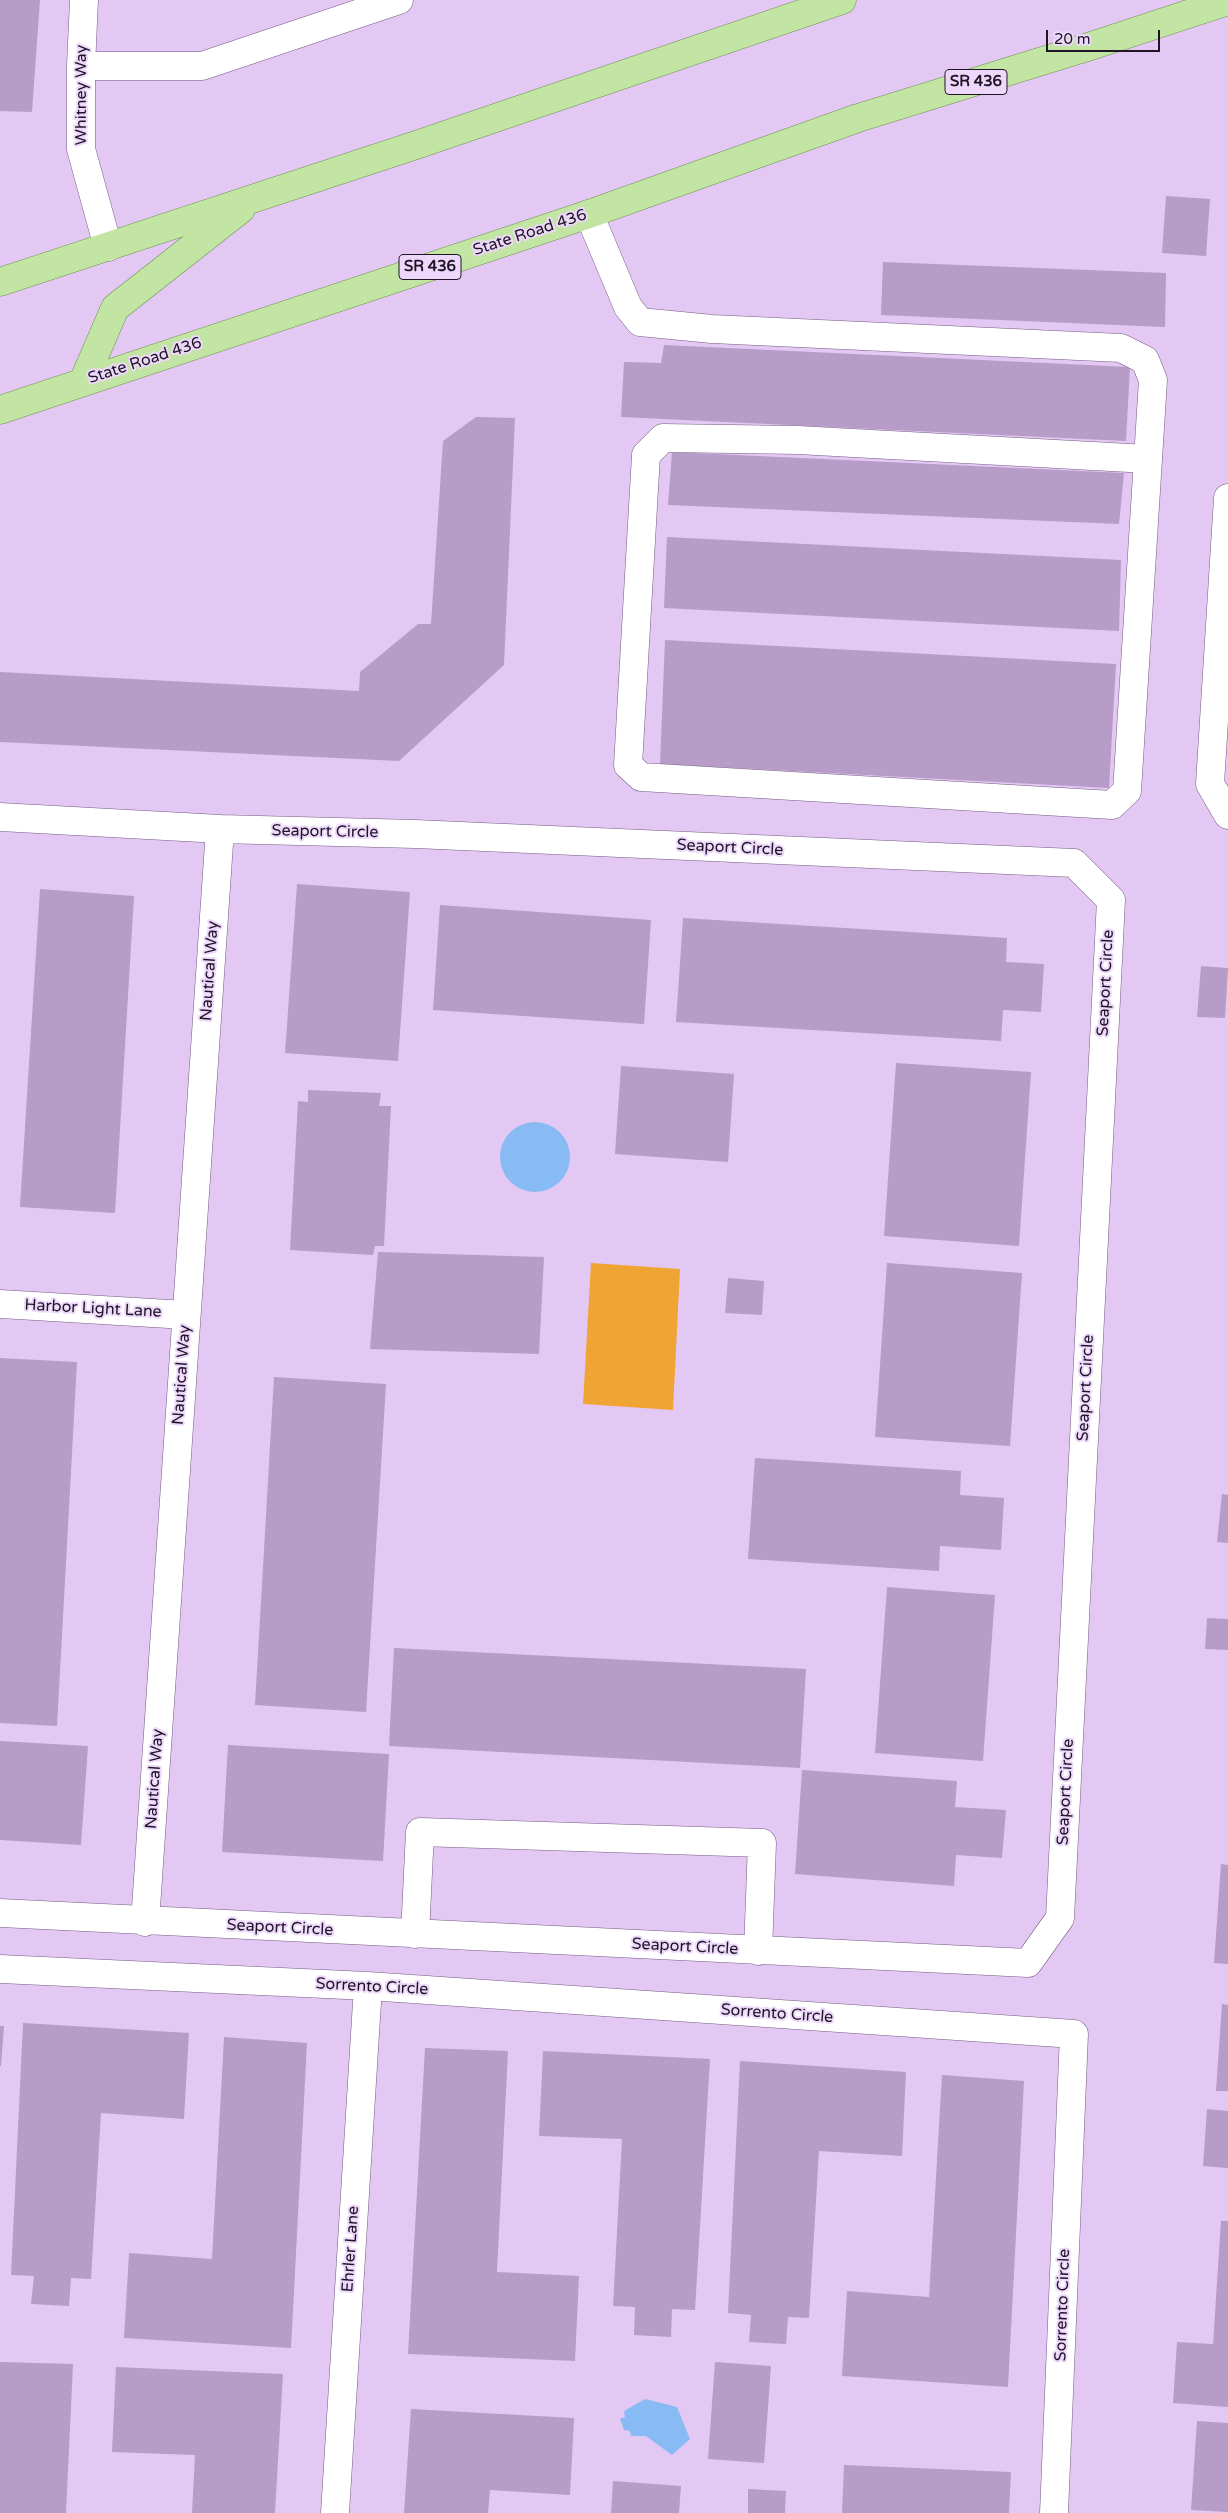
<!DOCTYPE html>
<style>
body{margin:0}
#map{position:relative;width:1228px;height:2513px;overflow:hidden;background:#e3c8f4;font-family:"Varela Round",sans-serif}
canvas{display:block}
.scale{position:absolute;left:1046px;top:30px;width:114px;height:22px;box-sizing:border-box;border:2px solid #1e1424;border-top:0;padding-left:6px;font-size:15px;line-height:18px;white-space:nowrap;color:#1e1424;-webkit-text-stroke:4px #edd8fb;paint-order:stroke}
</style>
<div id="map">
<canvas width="1228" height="2513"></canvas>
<div class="scale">20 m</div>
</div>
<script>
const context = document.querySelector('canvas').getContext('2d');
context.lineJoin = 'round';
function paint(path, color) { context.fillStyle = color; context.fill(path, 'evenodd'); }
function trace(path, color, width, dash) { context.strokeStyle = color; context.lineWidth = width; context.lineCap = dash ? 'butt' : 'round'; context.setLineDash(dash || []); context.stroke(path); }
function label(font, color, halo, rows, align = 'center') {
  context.font = font + ' "Varela Round",sans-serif'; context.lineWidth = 4; context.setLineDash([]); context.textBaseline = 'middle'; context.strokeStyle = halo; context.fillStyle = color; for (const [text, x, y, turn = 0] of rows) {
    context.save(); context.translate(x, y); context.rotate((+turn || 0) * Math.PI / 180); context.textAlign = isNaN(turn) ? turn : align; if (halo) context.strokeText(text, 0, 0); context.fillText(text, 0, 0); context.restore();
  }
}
paint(new Path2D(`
 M591,1263L680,1269L673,1410L583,1404Z`), '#efa433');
paint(new Path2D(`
 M500 1157a35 35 0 1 1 70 0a35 35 0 1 1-70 0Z
 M645,2399L677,2407L690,2439L672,2455L646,2436H631L630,2431L624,2430L620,2419L625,2417L624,2411Z`), '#88baf3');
paint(new Path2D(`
 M0,0H40L32,112L0,111Z
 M1166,196L1210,199L1206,256L1162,253Z
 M883,262L1166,273L1165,327L881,315Z
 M664,345L1130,367L1126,441L621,417L624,362L661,363Z
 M476,417L515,418L504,665L399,761L0,742V672L359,691L360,672L418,624H431L443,441Z
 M672,452L1124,473L1119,524L668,505Z
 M667,537L1121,560L1119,631L664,608Z
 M665,640L1116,664L1109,788L660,764Z
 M297,884L410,892L398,1061L285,1053Z
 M40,889L134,896L115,1213L20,1207Z
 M440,905L651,920L644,1024L433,1010Z
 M683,918L1007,938L1006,962L1044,964L1041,1012L1003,1010L1001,1041L676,1022Z
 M1201,966L1228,968L1225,1018L1197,1017Z
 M896,1063L1031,1072L1019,1246L884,1236Z
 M621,1066L734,1074L728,1162L615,1154Z
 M308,1090L381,1093L379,1106H391L384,1246H375L373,1255L290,1250L298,1101L308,1102Z
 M378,1252L544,1257L539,1354L370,1349Z
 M887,1263L1022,1273L1010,1446L875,1437Z
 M728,1278L764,1281L762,1315L725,1313Z
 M0,1358L77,1362L57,1726L0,1723Z
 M274,1377L386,1384L366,1712L255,1705Z
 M755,1458L961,1471L960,1495L1004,1498L1001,1550L940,1546L939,1571L748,1559Z
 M1222,1494L1228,1495V1543L1217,1542Z
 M887,1587L995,1595L983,1761L875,1753Z
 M1207,1618L1228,1619V1650L1205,1649Z
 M394,1648L806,1669L800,1768L389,1746Z
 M0,1741L88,1746L81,1845L0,1840Z
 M228,1745L389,1754L383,1861L222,1852Z
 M802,1770L957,1781L955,1807L1006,1810L1002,1858L956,1855L954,1886L795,1874Z
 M1221,1864L1228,1865V1964L1214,1963Z
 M1222,2004L1228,2005V2091H1216Z
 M23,2023L189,2033L184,2119L101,2113L91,2279L71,2278L69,2306L31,2304L34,2276L11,2275Z
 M0,2026H4L1,2066H0Z
 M224,2037L307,2043L291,2348L124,2338L129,2253L212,2259Z
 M425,2048L508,2051L497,2272L579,2276L575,2361L408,2354Z
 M543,2051L710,2059L695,2310L672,2309L671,2337L634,2335L635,2307L613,2306L622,2139L539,2136Z
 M740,2061L906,2072L902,2156L819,2151L809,2318L788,2317L786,2344L749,2342L751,2315L728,2313Z
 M942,2075L1024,2081L1008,2387L842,2376L847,2291L929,2297Z
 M1207,2109L1228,2111V2168L1203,2166Z
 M1221,2221H1228V2407L1173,2403L1177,2342L1213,2344Z
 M0,2362L73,2364L66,2513H0Z
 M715,2362L771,2366L764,2463L708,2459Z
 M116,2367L283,2374L275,2513H192L195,2455L112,2452Z
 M411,2409L574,2418L570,2495L490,2490L488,2513H404Z
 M1197,2421L1228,2423V2512L1191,2510Z
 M844,2465L1011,2472L1009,2513H842Z
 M613,2481L681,2486L679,2513H611Z
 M748,2489L786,2491L785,2513H748Z`), '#b69cc6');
const minor = new Path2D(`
 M84,0L81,66V149L108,247
 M81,66H202L399,0
 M589,214L628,307L640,322L712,329L1121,348L1145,360L1153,380L1127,791L1112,805L641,777L628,765L646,455L663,438L798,440L1148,459
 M1228,498L1210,784L1228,815
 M0,817L220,829L415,834L1074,863L1111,900L1060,1918L1028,1963L0,1913
 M0,1304L186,1315
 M145,1922L220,829
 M415,1934L420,1832L762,1843L758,1951
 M0,1969L368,1986L1074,2034L1054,2513
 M335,2513L368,1986`);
const major = new Path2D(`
 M0,282L416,145L842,0
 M83,382L115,308L241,209
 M0,410L589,214L858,118L1094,45L1228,1`);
trace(minor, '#735b82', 29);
trace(major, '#6f9150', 29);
trace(minor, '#fff', 28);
trace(major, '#c2e5a4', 28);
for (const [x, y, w] of [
 [976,82,62],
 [430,267,62]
]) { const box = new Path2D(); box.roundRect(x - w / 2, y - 12.5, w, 25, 4); context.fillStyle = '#edd8fb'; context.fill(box); trace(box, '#1e1424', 1); }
label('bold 15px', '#1e1424', null, [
 ["SR 436",976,82],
 ["SR 436",430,267]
]);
label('16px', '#1e1424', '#edd8fb', [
 ["Whitney Way",82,95,-90],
 ["State Road 436",530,233,-18],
 ["State Road 436",145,361,-18],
 ["Seaport Circle",325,832,1],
 ["Seaport Circle",730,848,3],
 ["Nautical Way",210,971,-86],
 ["Seaport Circle",1106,983,-87],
 ["Harbor Light Lane",93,1309,3],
 ["Nautical Way",182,1375,-86],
 ["Seaport Circle",1086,1388,-87],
 ["Nautical Way",155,1779,-86],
 ["Seaport Circle",1066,1792,-87],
 ["Seaport Circle",280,1928,3],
 ["Seaport Circle",685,1947,3],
 ["Sorrento Circle",372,1987,3],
 ["Sorrento Circle",777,2014,4],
 ["Ehrler Lane",351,2249,-86],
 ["Sorrento Circle",1063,2305,-88]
]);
</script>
